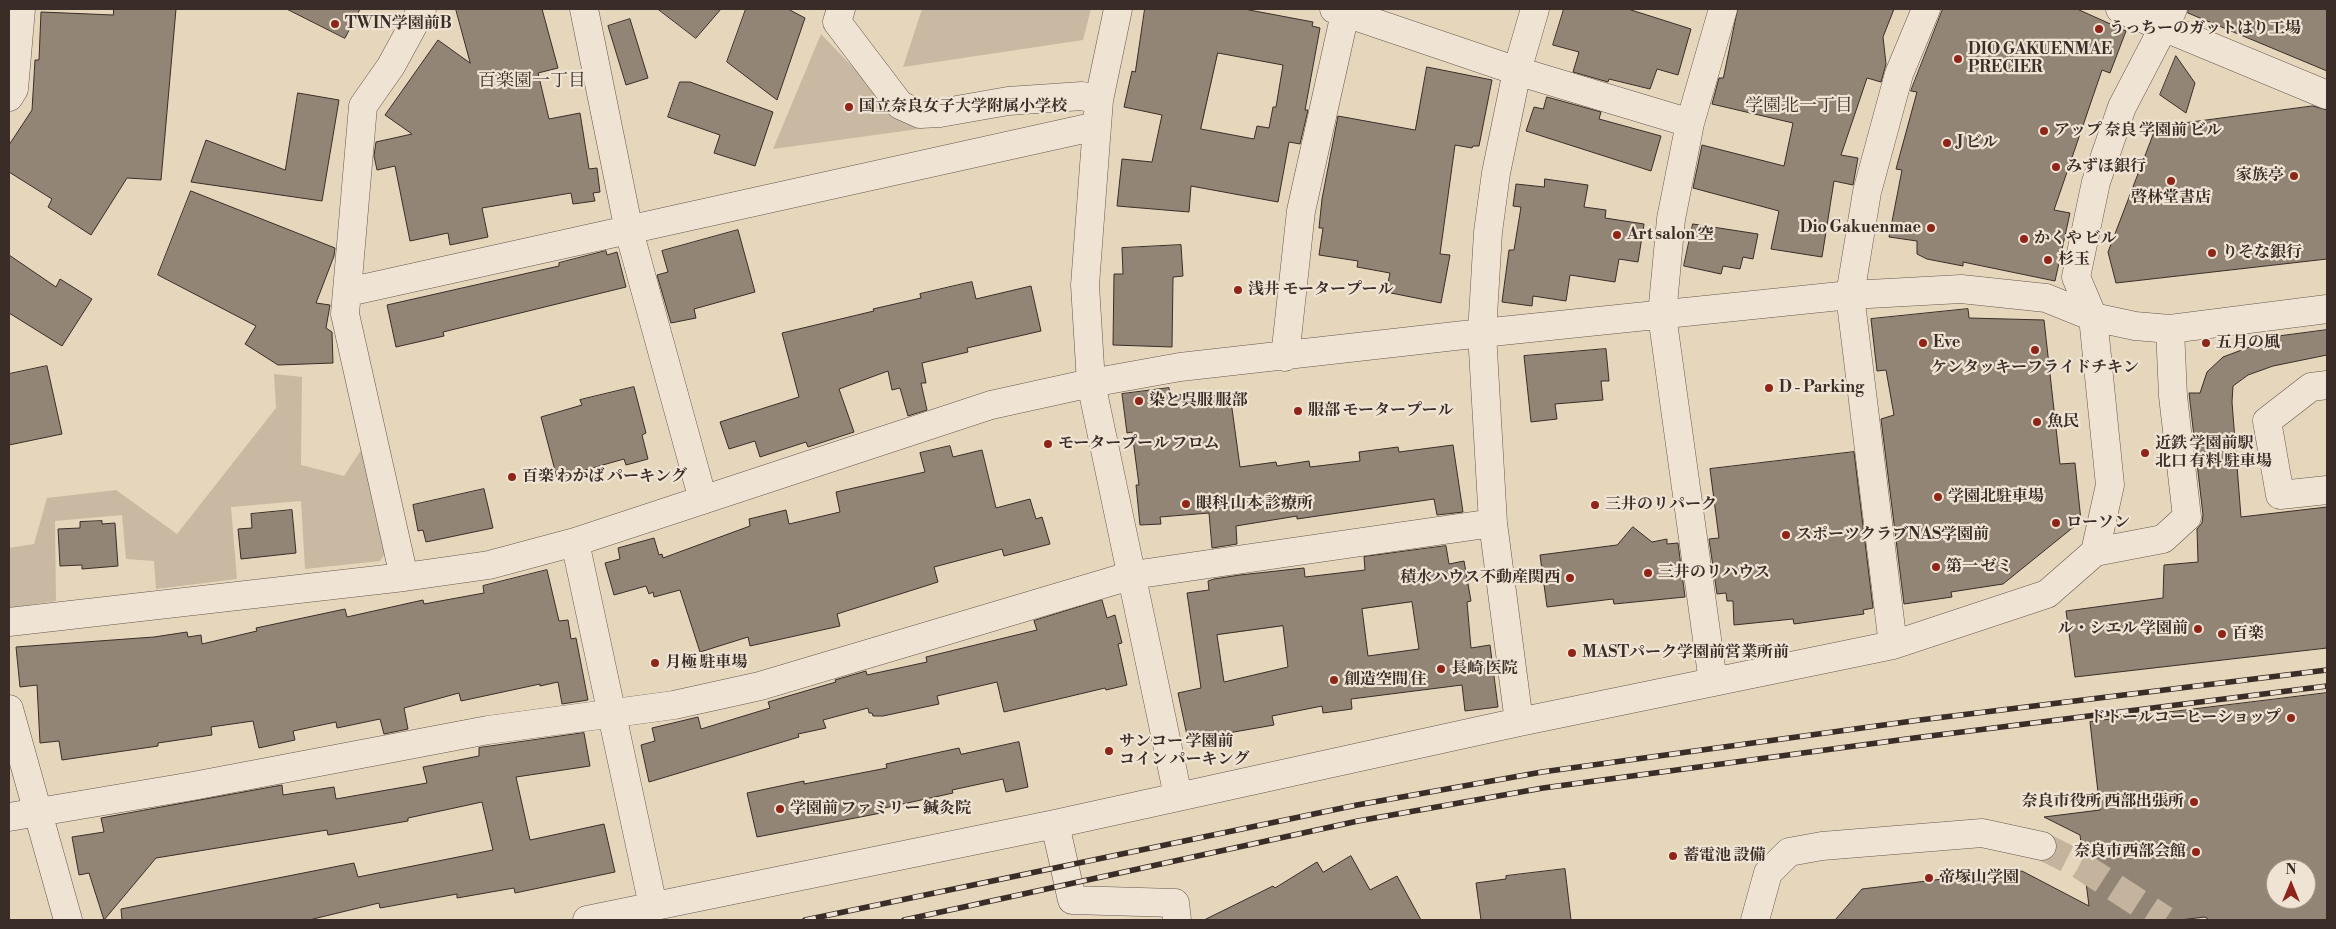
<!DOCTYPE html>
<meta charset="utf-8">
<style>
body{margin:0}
#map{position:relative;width:2336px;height:929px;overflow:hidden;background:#e6d6bc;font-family:"Libre Bodoni",serif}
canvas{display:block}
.frame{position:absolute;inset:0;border:10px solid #3a2d28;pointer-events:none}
.north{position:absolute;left:2266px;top:859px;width:50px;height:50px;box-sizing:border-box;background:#efe4d3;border:1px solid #a79b8f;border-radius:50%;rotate:0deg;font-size:14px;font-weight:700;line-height:20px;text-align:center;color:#3a2d28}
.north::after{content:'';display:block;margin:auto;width:18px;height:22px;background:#8f2418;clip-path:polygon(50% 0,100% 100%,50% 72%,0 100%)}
</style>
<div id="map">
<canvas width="2336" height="929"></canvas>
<div class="frame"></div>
<div class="north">N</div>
</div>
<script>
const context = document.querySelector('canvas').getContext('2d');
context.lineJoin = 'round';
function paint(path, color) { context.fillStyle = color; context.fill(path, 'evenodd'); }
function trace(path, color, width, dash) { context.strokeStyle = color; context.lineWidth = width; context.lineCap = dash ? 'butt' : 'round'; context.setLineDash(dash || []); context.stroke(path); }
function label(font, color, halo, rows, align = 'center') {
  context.font = font + ' "Libre Bodoni","Noto Serif JP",serif'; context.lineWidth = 4.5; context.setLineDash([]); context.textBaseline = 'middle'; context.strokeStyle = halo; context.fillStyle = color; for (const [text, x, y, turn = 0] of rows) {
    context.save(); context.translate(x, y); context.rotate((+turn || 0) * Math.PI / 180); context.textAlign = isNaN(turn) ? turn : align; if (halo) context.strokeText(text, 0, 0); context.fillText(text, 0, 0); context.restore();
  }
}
paint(new Path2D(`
 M922,9H1091L1083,40L903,67Z
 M821,34L898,114L933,127L773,149Z
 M274,374L302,377L301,465L344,476L363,447L389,547L380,561L305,569L301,501L231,507L237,579L156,589L154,561L126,559L122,515L55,521L56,601L9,608V548L34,544L47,498L116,490L177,534L276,408Z`), '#c9b9a3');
const building = new Path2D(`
 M114,9H176L161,180L127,178L91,235L48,207L52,199L9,172V145L32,110L35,60H39L41,12L113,15Z
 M287,9H360L345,38Z
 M456,9H542L558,68L538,73L549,119L580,113L589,169L597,168L600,192L593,193L595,201L573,204L571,193L482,208L488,237L450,245L448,233L410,241L395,166L377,170L374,156L376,142L412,134L385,115L438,40L470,63Z
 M658,9H721L696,38Z
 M746,9H788L805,18L777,100L727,62Z
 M1145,9H1244L1313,22L1312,26L1320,28L1305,110H1308L1300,144L1289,142L1278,202L1191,186L1189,212L1117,206L1122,159L1152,162L1162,115L1124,107L1132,71L1135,72ZM1218,53L1283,65L1276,107H1273L1269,128L1257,126L1254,139L1201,129Z
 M1564,9H1628L1691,29L1678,75L1657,69L1650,89L1609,79L1608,82L1573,72L1579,52L1553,45Z
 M1738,9H1894L1883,37L1886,64L1881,82L1867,78L1841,155L1858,158L1853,185L1834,181L1822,257L1771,249L1779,211L1693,188L1702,145L1784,166L1793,123L1712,104L1719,78H1723Z
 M1943,9H2077L2126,31L2110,73L2102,70L2054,210L2070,213L2055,281L1963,262V266L1927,259L1917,254V241L1889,237L1902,170L1896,169L1917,92L1911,91Z
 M2189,9H2327V71L2188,13Z
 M630,19L648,78L626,85L608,26Z
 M2176,56L2195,83L2186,113L2160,95Z
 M1427,67L1492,80L1479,146H1473L1472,148L1455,145L1440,254L1450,255L1441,303L1386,292L1390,273L1357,267L1358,261L1319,255L1323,228H1319L1322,199L1338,116L1415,130Z
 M680,82H690L773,112L755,166L714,153L720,135L668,117Z
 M298,93L339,100L322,201L191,182L206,140L285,170Z
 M1547,97L1601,112L1599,119L1661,136L1651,171L1526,131L1534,107L1543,109Z
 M2313,106L2327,110V259L2116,283L2108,252L2156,127Z
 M1545,179L1588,185L1584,207L1606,210L1605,218L1644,224L1638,262L1619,259L1615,282L1570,275L1566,301L1533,296L1532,306L1502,302L1509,250H1514L1521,207L1513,206L1516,184L1544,187Z
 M191,191L335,248L334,256L316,303L330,305L326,328L332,332L333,363L278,365L245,344L256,326L158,275Z
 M1693,224L1758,234L1753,259L1743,257L1740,269L1723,266L1721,274L1684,266Z
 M738,230L755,292L694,309L696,318L671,323L657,275L668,272L662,251Z
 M1181,245L1183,276L1173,277L1172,347L1113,345L1114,274H1123L1122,248Z
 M606,251L607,255L617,252L626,287L443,332L444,336L396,347L387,305L559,266V263Z
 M9,255L56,287L60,279L92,299L62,346L9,313Z
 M972,282L976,299L1031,286L1041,331L967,348L968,352L922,363L926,383H921L927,410L908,416L900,388L892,390L888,371L839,389L854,432L808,447L806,442L760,457L755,441L729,449L720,422L799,397L782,333L874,311L873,309L921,298L920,294Z
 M1968,309L1969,318L2044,320L2060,464L2075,463L2081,521L2003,584L1951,592L1952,597L1904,604L1881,419L1894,415L1886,370L1877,371L1871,319Z
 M2327,330V355L2273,366L2248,375L2233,386L2232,402L2241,517L2327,507V648L2075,677L2066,611L2163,598L2164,565L2198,562L2197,529L2202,523L2203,515L2189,393H2200L2207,372L2223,357L2279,336Z
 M1606,349L1609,381H1601L1603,400L1555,404L1557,419L1531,422L1524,356Z
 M47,366L62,434L9,445V374Z
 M634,387L646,433L642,435L648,459L626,465L624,459L557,478L541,417L582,405L580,400Z
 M1169,388L1170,396L1188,394V398L1230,394L1240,467L1276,462L1277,466L1309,461L1310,467L1360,461L1359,452L1398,447L1399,452L1453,445L1463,512L1437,515L1434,499L1297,519V516L1236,526L1237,544L1212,548L1209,513L1160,517L1161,524L1140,525L1136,485H1139L1132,432L1127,433L1122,394Z
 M950,446L953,457L982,450L996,508L1030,499L1036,519L1042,517L1050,544L1004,556L1002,549L934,567L938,582L837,614L840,626L750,646L748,637L700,652L680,590L654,597L653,592L649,594L646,586L614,595L605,563L620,559L618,548L654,538L659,555L662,554L663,558L750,526L749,519L786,510L789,524L840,512L836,492L925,472L920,453Z
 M1854,452L1873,608L1863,610L1864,614L1794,624L1793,619L1734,625L1733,601H1727L1726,593L1717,594L1709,539L1719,538L1710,469Z
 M484,489L493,528L426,542L423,530L418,531L413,505Z
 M292,510L296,553L241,559L238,529L252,528L251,514Z
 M102,521V524L115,523L118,566L82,569V565L60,566L58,529L80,528V522Z
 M1633,527L1652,542L1667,539V544L1678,543L1685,597L1614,604L1613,599L1547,607L1540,555L1617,545Z
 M1446,546L1449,564L1464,561L1471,601L1467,602L1471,648L1490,645L1498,707L1465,711L1462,685L1351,699L1352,709L1323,713L1322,706L1272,716L1274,725L1188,740L1178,693L1201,688L1187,593L1209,590L1208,581L1214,579L1240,575L1304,568L1305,577L1365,570L1364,557ZM1412,602L1419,649L1368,656L1362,609ZM1283,626L1288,667L1224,682L1217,635Z
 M547,570L559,621L568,620L571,639L576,638L588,700L562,704L558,682L540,686V684L461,701L459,693L404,708L408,729L384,734L380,719L337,728L336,722L293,731L295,740L259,748L253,721L211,727L212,735L158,743V746L62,760L59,741L40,743L37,685L20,687L16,647L154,637L187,632L188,637L201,635L202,644L257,631L256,628L345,609L347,617L423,600L424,604L484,593L483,586Z
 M1102,600L1107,618L1115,615L1122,643L1118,644L1127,685L1106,690L1105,688L1004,712L997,682L937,696L939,704L883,716H873L872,713H869L868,708L823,720L826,728L798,734L799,737L649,782L641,745L655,741L652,728L698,717L701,729L770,708L768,702L836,682L835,680L866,671L867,675L927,662L926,657L1037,630L1034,621Z
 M2327,693V920H2209L2205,917L2180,920H1835L1862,889L1959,877L1958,871H2022L2089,906L2080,835L2044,817L2100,810L2090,722ZM2276,869H2306V899H2276Z
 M584,733L590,766L516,777L530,840L604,824L615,872L515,893L514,888L457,898V894L380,908L379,903L309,920H122L121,909L354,863L358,877L493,850L482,802L408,818V821L328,835L327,830L156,858L104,920L89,873L79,875L72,837L104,832L101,818L282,785L283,795L334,787L336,799L427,783L423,767L479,756V748Z
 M1019,742L1028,787L1006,792L1003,779L952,790L953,793L880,809L881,813L757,837L747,793L804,781V784L887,768L886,764L959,748L961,754Z
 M1351,856L1370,890L1397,876L1421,920H1204L1273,886L1275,888L1317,862L1323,872Z
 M1565,869L1571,920H1481L1476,883L1506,879V876Z`);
paint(building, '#938575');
trace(building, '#3a2d28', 1);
trace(new Path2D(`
 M2042,846L2080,865L2165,920`), '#c4b49e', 28, [28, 14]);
const minor = new Path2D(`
 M584,9L629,231L703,500
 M841,9L837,22L900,105L920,114L940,113L1008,101L1082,96L1099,100
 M1118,9L1099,100L1097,126L1085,285L1091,383L1178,796
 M1334,9L1517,71L1690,123
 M2120,9L2327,95
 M9,97L14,89L21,9
 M348,292L1097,126
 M1285,357L1301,211L1346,9
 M2327,385L2311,387L2267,421L2280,495L2327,490
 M575,542L653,906
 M2095,552L2163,539L2187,517L2173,396L2170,329
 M404,577L345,314L363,106L391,66L422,9
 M9,622L404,577L489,565L575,542L991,405L1091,383L1180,367L1482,333L1850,295L1961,289L2046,298L2093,317L2135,326L2170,329L2327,309
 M1893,645L1850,295L1867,192L1899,74L1926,9
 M1713,682L1662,315L1671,219L1690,123L1723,9
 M9,709L68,920
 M1519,722L1493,523L1482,333L1488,232L1496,173L1517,71L1535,9
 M9,817L193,786L488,730L674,705L760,686L1133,575L1493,523
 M1055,824L1072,900L1175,903L1177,920
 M587,920L1055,824L1519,722L1893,645L2047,594L2095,552L2110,485L2093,317L2076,277L2096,182L2122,107L2173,9
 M1755,920L1768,873L1789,852L1822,846L1982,833L2042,846`);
trace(minor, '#65574d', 29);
trace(minor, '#efe4d3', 28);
const rail = new Path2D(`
 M805,920L1357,805L1542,772L1920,720L2327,670
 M904,920L1358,821L1543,788L1914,738L2327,686`);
trace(rail, '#3a2d28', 5.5);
trace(rail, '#efe4d3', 4, [11]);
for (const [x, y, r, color] of [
 [335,24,5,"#8f2418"],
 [2099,29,5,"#8f2418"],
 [1958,59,5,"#8f2418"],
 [849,107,5,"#8f2418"],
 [2044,131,5,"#8f2418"],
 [1947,143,5,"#8f2418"],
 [2056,167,5,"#8f2418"],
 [2294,176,5,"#8f2418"],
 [2171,181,5,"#8f2418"],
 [1931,228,5,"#8f2418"],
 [1617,235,5,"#8f2418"],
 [2024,239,5,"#8f2418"],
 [2212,253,5,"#8f2418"],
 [2048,260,5,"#8f2418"],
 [1238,290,5,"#8f2418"],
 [1923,343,5,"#8f2418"],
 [2206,343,5,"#8f2418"],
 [2035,350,5,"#8f2418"],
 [1769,388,5,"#8f2418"],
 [1139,401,5,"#8f2418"],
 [1298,411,5,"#8f2418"],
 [2037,422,5,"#8f2418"],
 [1048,444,5,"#8f2418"],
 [2145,453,5,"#8f2418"],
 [512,477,5,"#8f2418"],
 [1938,497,5,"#8f2418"],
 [1186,504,5,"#8f2418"],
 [1595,505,5,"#8f2418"],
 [2056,523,5,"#8f2418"],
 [1786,535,5,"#8f2418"],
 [1936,567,5,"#8f2418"],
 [1648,573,5,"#8f2418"],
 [1570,578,5,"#8f2418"],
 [2198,629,5,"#8f2418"],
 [2222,634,5,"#8f2418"],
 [1572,653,5,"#8f2418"],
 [655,663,5,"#8f2418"],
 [1441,669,5,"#8f2418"],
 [1334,680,5,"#8f2418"],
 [2291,718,5,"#8f2418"],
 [1109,751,5,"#8f2418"],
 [2194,802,5,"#8f2418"],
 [780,809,5,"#8f2418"],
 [2196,852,5,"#8f2418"],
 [1673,856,5,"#8f2418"],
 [1929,878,5,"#8f2418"]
]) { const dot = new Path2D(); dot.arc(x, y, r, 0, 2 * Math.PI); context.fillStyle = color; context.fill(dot); trace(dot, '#efe4d3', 2); }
label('bold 16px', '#3a2d28', '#efe4d3', [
 ["TWIN学園前B",345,24],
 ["うっちーのガットはり工場",2109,29],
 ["DIO GAKUENMAE",1968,50],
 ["PRECIER",1968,68],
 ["国立奈良女子大学附属小学校",859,107],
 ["アップ 奈良 学園前 ビル",2054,131],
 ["J ビル",1957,143],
 ["みずほ銀行",2066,167],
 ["家族亭",2284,176,"right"],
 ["啓林堂書店",2171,198,"center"],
 ["Dio Gakuenmae",1921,228,"right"],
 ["Art salon 空",1627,235],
 ["かくや ビル",2034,239],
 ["りそな銀行",2222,253],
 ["杉玉",2058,260],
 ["浅井 モータープール",1248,290],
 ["Eve",1933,343],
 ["五月の風",2216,343],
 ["ケンタッキーフライドチキン",2035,368,"center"],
 ["D - Parking",1779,388],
 ["染と呉服 服部",1149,401],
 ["服部 モータープール",1308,411],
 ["魚民",2047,422],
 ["モータープール フロム",1058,444],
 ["近鉄 学園前駅",2155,444],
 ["北口 有料 駐車場",2155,462],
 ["百楽 わかば パーキング",522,477],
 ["学園北駐車場",1948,497],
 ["眼科 山本 診療所",1196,504],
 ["三井のリパーク",1605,505],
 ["ローソン",2066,523],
 ["スポーツクラブNAS学園前",1796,535],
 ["第一 ゼミ",1946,567],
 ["三井のリハウス",1658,573],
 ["積水ハウス不動産関西",1560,578,"right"],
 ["ル・シエル 学園前",2188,629,"right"],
 ["百楽",2232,634],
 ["MASTパーク学園前営業所前",1582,653],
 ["月極 駐車場",665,663],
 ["長崎 医院",1451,669],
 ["創造空間 住",1344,680],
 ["ドトールコーヒーショップ",2281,718,"right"],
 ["サンコー 学園前",1119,742],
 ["コイン パーキング",1119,760],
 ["奈良市役所 西部出張所",2184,802,"right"],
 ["学園前 ファミリー 鍼灸院",790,809],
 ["奈良市西部会館",2186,852,"right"],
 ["蓄電池 設備",1683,856],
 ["帝塚山学園",1939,878]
], 'left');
label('18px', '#3a2d28', '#efe4d3', [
 ["百楽園一丁目",532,82],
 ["学園北一丁目",1799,107]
]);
</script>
